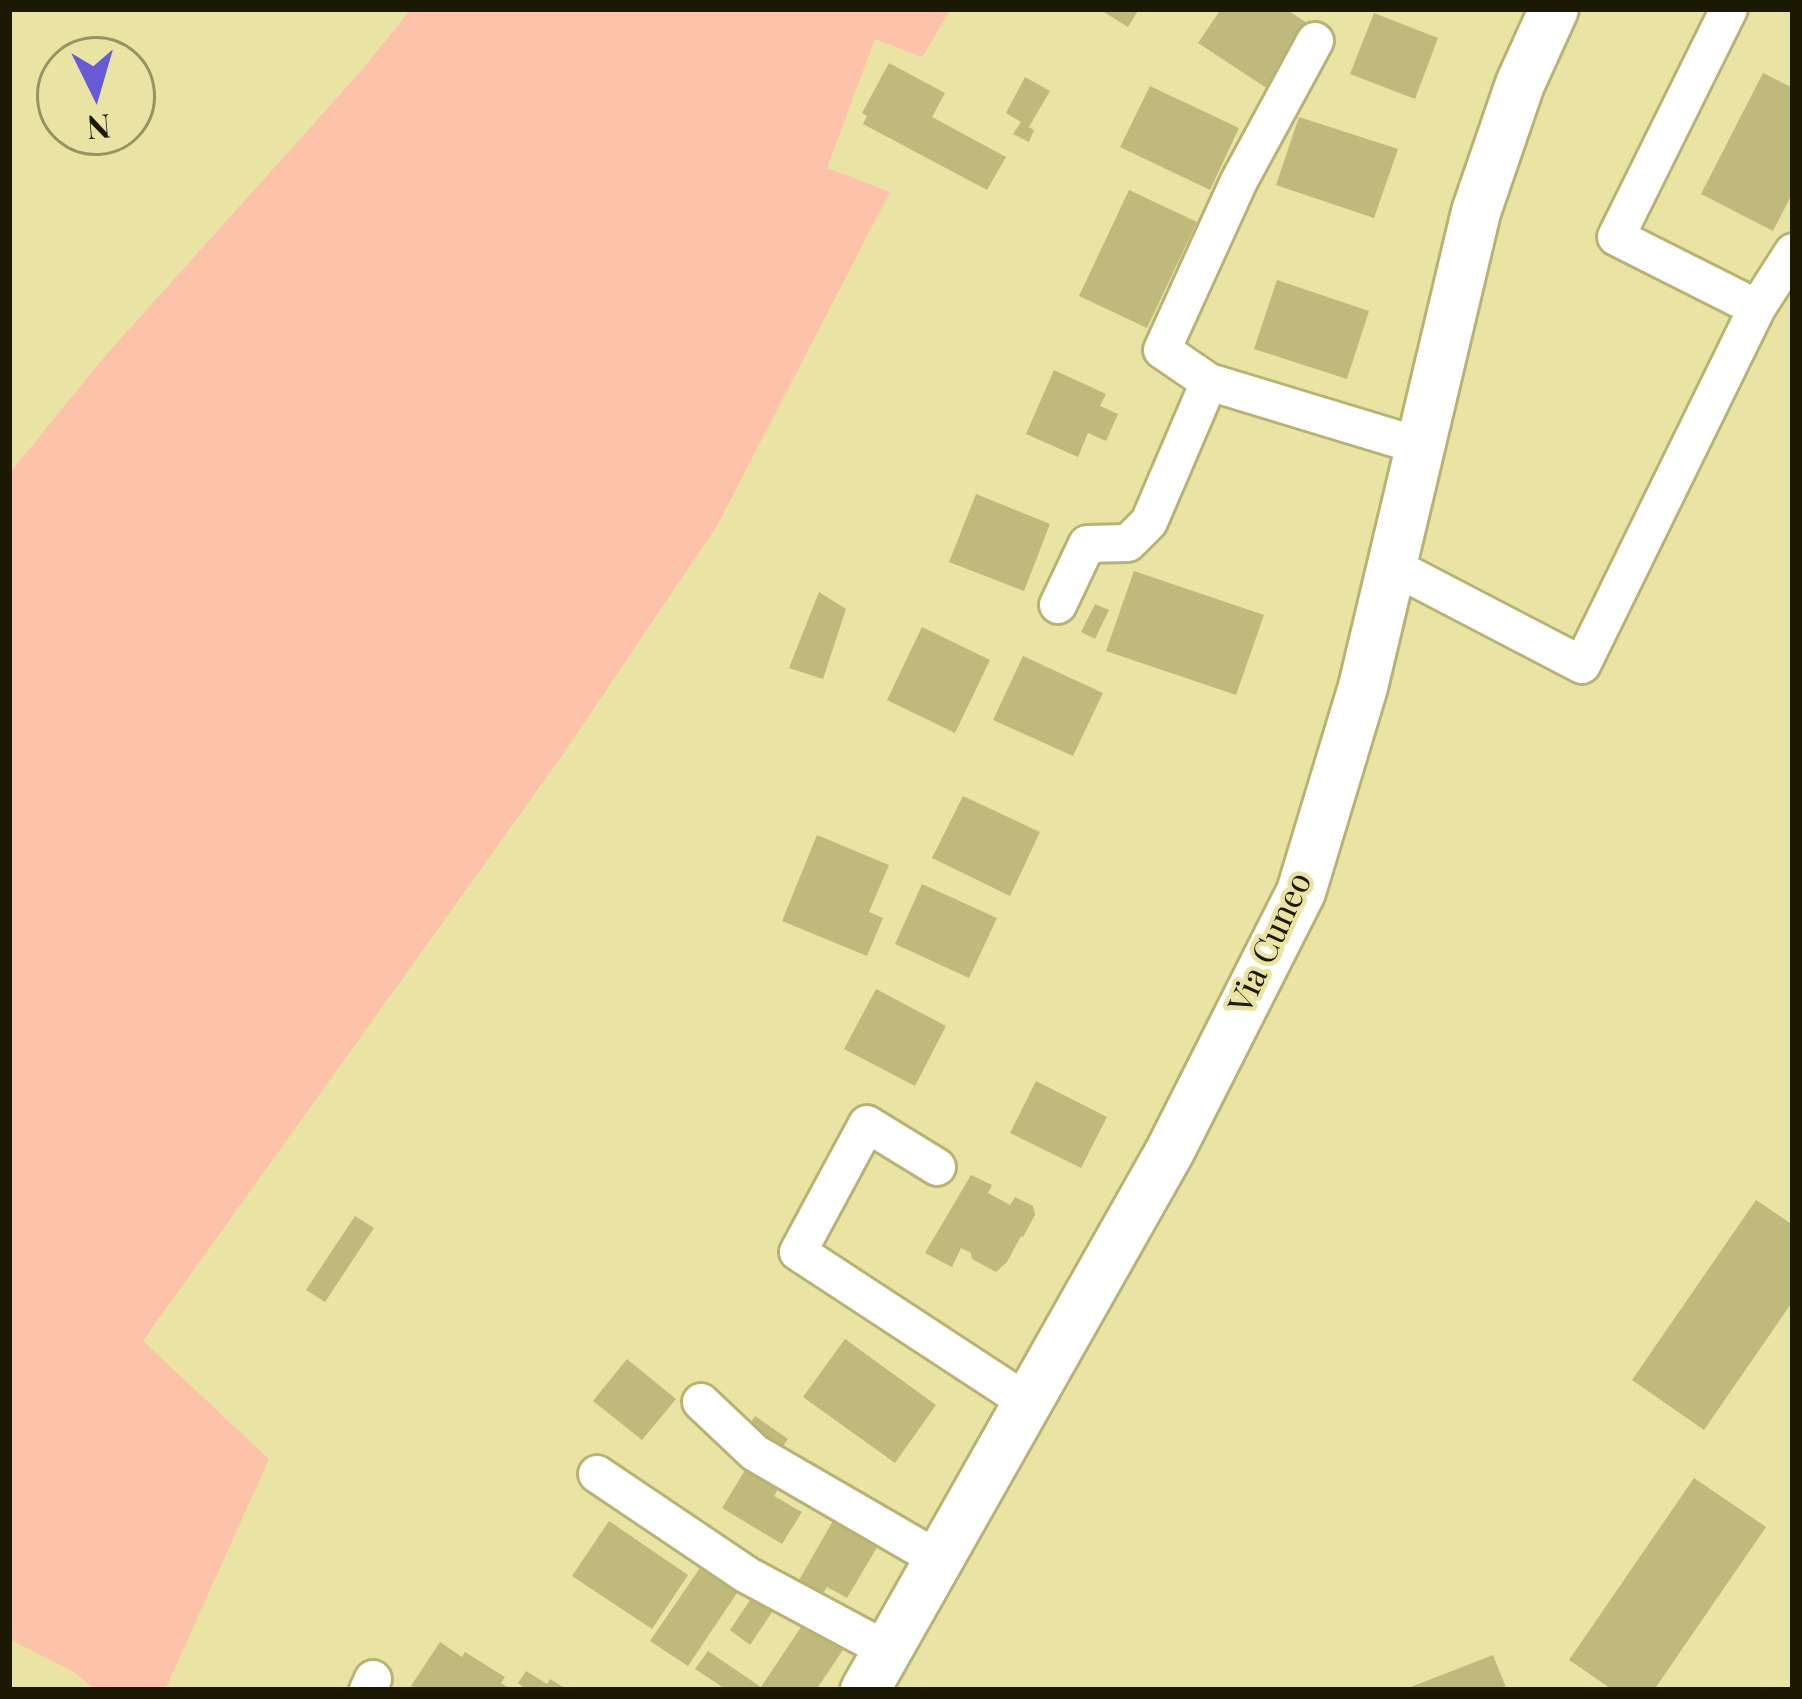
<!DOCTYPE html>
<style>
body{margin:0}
#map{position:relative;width:1802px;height:1699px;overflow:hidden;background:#eae4a4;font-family:"Playfair Display",serif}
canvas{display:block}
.frame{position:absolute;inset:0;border:12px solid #1c1902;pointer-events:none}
.north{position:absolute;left:36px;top:36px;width:120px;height:120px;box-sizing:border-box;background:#eae4a4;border:3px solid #989363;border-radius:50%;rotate:175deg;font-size:33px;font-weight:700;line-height:48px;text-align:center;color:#1c1902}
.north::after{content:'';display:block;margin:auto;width:42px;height:54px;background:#685ad4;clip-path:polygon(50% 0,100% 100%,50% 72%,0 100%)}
</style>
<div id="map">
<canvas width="1802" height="1699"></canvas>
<div class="frame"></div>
<div class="north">N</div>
</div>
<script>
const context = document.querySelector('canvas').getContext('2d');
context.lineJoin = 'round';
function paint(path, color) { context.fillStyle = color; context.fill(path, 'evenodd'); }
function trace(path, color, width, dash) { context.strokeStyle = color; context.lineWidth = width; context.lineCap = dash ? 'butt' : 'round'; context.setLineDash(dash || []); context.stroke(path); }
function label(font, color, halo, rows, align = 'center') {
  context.font = font + ' "Playfair Display",serif'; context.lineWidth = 9; context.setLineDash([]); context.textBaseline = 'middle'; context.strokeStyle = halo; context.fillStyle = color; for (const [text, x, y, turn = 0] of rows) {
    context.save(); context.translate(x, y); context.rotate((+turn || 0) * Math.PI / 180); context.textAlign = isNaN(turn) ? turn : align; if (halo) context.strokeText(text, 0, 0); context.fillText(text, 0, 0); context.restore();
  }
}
paint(new Path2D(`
 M411,9H951L922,57L875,39L827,168L890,192L717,526L561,757L143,1341L269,1459L165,1690H96L74,1672L9,1639V474L106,355L361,71Z`), '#fcc2aa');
paint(new Path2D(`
 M1099,9H1139L1128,27Z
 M1221,9H1286L1310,25L1268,89L1198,43Z
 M1374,13L1438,38L1415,99L1350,74Z
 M889,63L945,93L932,117L1006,157L987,190L863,124L867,116L862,113Z
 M1763,73L1793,88V192L1773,231L1701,194Z
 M1025,77L1050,91L1029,127L1034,130L1029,142L1013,134L1021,122L1006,113Z
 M1150,86L1239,128L1210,190L1120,147Z
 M1299,117L1398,149L1374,218L1276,185Z
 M1129,190L1197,222L1147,328L1079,296Z
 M1277,280L1369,311L1347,379L1254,349Z
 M1054,370L1106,394L1100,406L1118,414L1106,441L1088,433L1078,457L1026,434Z
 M976,494L1050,524L1024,591L949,562Z
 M1134,571L1264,615L1236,695L1106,651Z
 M819,592L846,609L823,679L789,668Z
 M1095,604L1109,610L1095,639L1081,632Z
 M922,627L990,660L955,733L887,700Z
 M1023,656L1103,693L1073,756L993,720Z
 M963,796L1040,832L1010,896L932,858Z
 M817,835L889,865L869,912L883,918L867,956L782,921Z
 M922,884L997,918L969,978L895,944Z
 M876,989L946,1026L915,1086L844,1049Z
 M1036,1081L1107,1117L1081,1168L1010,1133Z
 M971,1175L992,1185L988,1193L1010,1205L1015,1197L1033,1206L1035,1215L1023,1237L1021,1236L1007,1262L996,1272L972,1259L971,1253L961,1248L952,1267L925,1253Z
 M1756,1200L1793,1225V1301L1704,1430L1632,1380Z
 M355,1216L374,1228L325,1302L306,1290Z
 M845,1339L936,1405L895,1463L803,1397Z
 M627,1359L676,1399L642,1440L593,1401Z
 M755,1416L788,1439L779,1452L747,1429Z
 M750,1462L782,1482L774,1496L802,1512L782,1544L722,1508Z
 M1694,1478L1766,1527L1654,1690H1613L1569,1660Z
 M834,1519L879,1544L847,1598L827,1587L822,1595L798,1582Z
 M609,1521L688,1575L652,1629L572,1576Z
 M704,1562L741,1587L688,1666L650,1641Z
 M758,1588L778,1603L750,1645L730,1630Z
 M805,1621L845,1647L816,1690H727L695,1669L708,1651L761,1687Z
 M440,1642L462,1657L465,1652L505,1677L501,1683L512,1690H418L411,1686Z
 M1493,1655L1507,1690H1403Z
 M526,1671L547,1684L550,1679L568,1690H522L524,1688L518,1683Z`), '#bfba7b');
const minor = new Path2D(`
 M1729,9L1616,237L1757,308
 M1209,382L1162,350L1239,181L1315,41
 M1392,566L1582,665L1757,308L1793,252
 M1058,605L1087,544L1128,543L1149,522L1209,382L1420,446
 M937,1167L867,1124L798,1252L1027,1402
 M701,1402L755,1453L938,1559
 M597,1474L747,1575L887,1650
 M368,1690L373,1679`);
const major = new Path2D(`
 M865,1690L1170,1151L1301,892L1363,687L1476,212L1520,84L1554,9`);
trace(minor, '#b8b374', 42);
trace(major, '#b8b374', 54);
trace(minor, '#fff', 36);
trace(major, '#fff', 48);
label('33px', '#1c1902', '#eae4a4', [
 ["Via Cuneo",1271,943,-65]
]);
</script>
